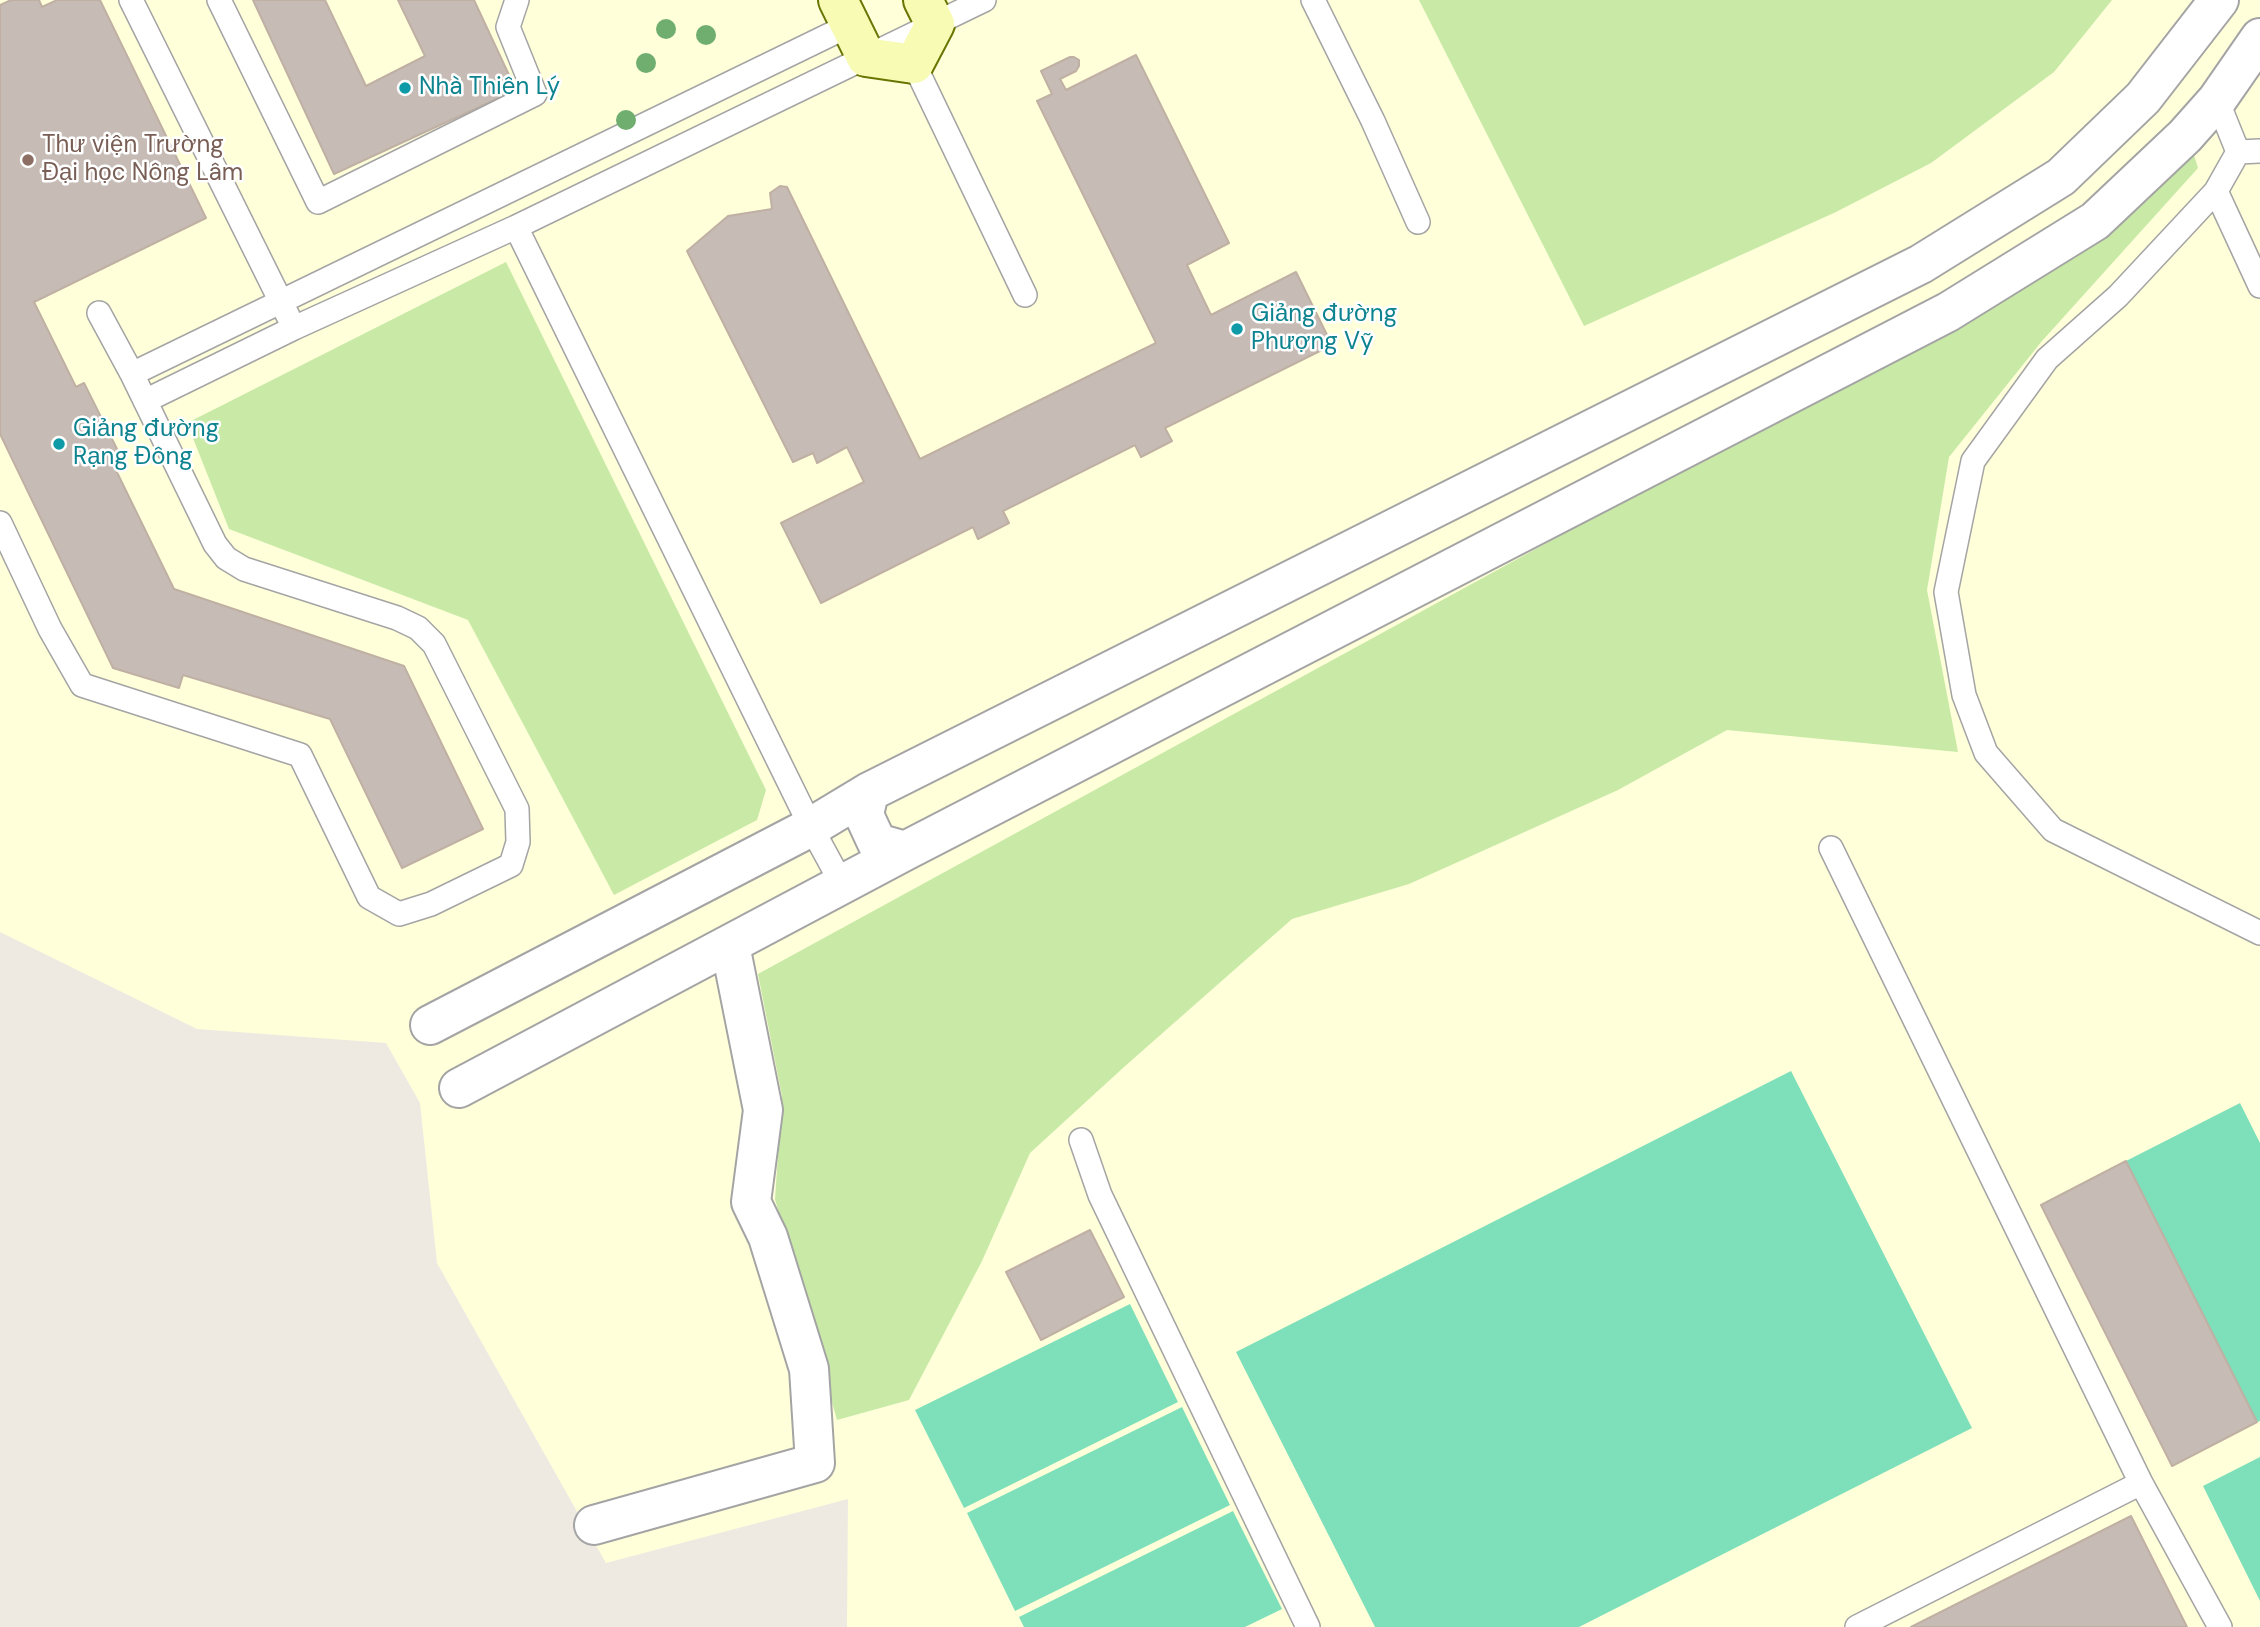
<!DOCTYPE html>
<meta charset="utf-8">
<style>
body{margin:0}
canvas{display:block;background:#eeeae2}
</style>
<canvas width="2260" height="1627"></canvas>
<script>
const context = document.querySelector('canvas').getContext('2d');
context.lineJoin = 'round';
function paint(path, color) { context.fillStyle = color; context.fill(path, 'evenodd'); }
function trace(path, color, width, dash) { context.strokeStyle = color; context.lineWidth = width; context.lineCap = dash ? 'butt' : 'round'; context.setLineDash(dash || []); context.stroke(path); }
function label(font, color, halo, rows, align = 'center') {
  context.font = font + ' "DM Sans",sans-serif'; context.lineWidth = 5; context.setLineDash([]); context.textBaseline = 'middle'; context.strokeStyle = halo; context.fillStyle = color; for (const [text, x, y, turn = 0] of rows) {
    context.save(); context.translate(x, y); context.rotate((+turn || 0) * Math.PI / 180); context.textAlign = isNaN(turn) ? turn : align; if (halo) context.strokeText(text, 0, 0); context.fillText(text, 0, 0); context.restore();
  }
}
paint(new Path2D(`
 M0,0H2260V1627H847L848,1499L606,1563L437,1263L420,1103L386,1043L197,1029L0,932Z`), '#ffffda');
paint(new Path2D(`
 M1419,0H2112L2054,72L1931,163L1836,212L1584,326Z
 M2193,152L2198,168L2042,341L1949,457L1927,590L1958,752L1727,730L1618,790L1409,884L1292,919L1124,1067L1030,1153L982,1261L909,1400L837,1420L775,1199L782,1096L758,974L2103,239Z
 M506,262L766,790L757,820L614,895L468,620L229,529L187,423Z`), '#c8eaa6');
paint(new Path2D(`
 M1791,1071L1972,1428L1579,1627H1375L1236,1352Z
 M2240,1103L2260,1143V1421L2257,1422L2126,1161Z
 M1130,1304L1178,1402L964,1508L915,1410Z
 M1182,1407L1230,1505L1015,1611L967,1513Z
 M2260,1457V1601L2203,1486Z
 M1233,1511L1282,1609L1245,1627H1024L1019,1617Z`), '#7de0ba');
const building = new Path2D(`
 M11,0H39L42,7L57,0H100L206,218L34,302L76,387L84,383L119,453L110,458L174,589L404,666L483,829L402,868L330,719L183,675L179,688L113,668L0,434V5Z
 M253,0H325L366,86L425,56L398,0H474L516,90L334,174Z
 M1136,55L1229,243L1187,265L1211,315L1296,272L1332,345L1165,428L1172,441L1141,457L1135,445L1003,511L1009,523L978,539L973,527L821,603L781,523L864,482L847,447L817,463L813,453L793,462L687,251L728,216L772,209L770,193L780,186L787,187L920,459L1156,343L1037,101L1052,94L1041,71L1070,57H1074L1079,60V66L1076,71L1060,79L1066,90Z
 M2126,1161L2257,1422L2172,1466L2041,1205Z
 M1090,1230L1124,1297L1041,1340L1006,1272Z
 M2131,1516L2187,1627H1911Z`);
paint(building, '#c6bcb5');
trace(building, '#c0b0a4', 2);
const lane = new Path2D(`
 M131,0L288,316
 M219,0L318,202L535,94L508,27L517,0
 M1313,0L1373,121L1418,222
 M914,64L1025,295
 M2217,100L2238,152L2216,191L2118,296L2047,359L1973,461L1946,592L1964,695L1986,753L2053,830L2260,933
 M2238,152L2260,151
 M2216,191L2260,286
 M516,227L811,827L842,884
 M132,374L850,25
 M145,401L294,328L516,227L984,0
 M0,523L50,629L82,685L300,755L369,897L399,914L431,904L511,865L518,842L517,809L434,644L418,628L397,618L244,569L226,558L215,544L132,374L99,313
 M1831,848L2141,1483L1857,1627
 M1081,1140L1100,1195L1308,1627
 M2141,1483L2220,1627`);
const street = new Path2D(`
 M869,792L864,815L877,843L905,851
 M430,1025L811,827L869,792L1921,264L2061,177L2143,98L2219,0
 M459,1088L905,851L1948,312L2095,221L2185,136L2217,100L2260,38
 M594,1525L815,1463L809,1369L768,1237L751,1202L763,1110L730,945`);
const secondary = new Path2D(`
 M838,0L866,57L914,64L935,24L923,0`);
trace(lane, '#a4a4a4', 26);
trace(street, '#a4a4a4', 42);
trace(secondary, '#697502', 42);
trace(lane, '#fff', 23);
trace(street, '#fff', 38);
trace(secondary, '#f7fbb3', 38);
context.fillStyle = '#70ae70';
for (const [x, y] of [
 [666,29],
 [706,35],
 [646,63],
 [626,120]
]) { context.beginPath(); context.arc(x, y, 10, 0, 2 * Math.PI); context.fill(); }
for (const [x, y, r, color] of [
 [405,88,7,"#0f9aa8"],
 [28,160,7,"#8d6e63"],
 [1237,329,7,"#0f9aa8"],
 [59,444,7,"#0f9aa8"]
]) { const dot = new Path2D(); dot.arc(x, y, r, 0, 2 * Math.PI); context.fillStyle = color; context.fill(dot); trace(dot, '#fff', 2.5); }
label('24px', '#0d838f', '#fff', [
 ["Nhà Thiên Lý",419,88],
 ["Giảng đường",1251,315],
 ["Phượng Vỹ",1251,343],
 ["Giảng đường",73,430],
 ["Rạng Đông",73,458]
], 'left');
label('24px', '#785e54', '#fff', [
 ["Thư viện Trường",42,146],
 ["Đại học Nông Lâm",42,174]
], 'left');
</script>
